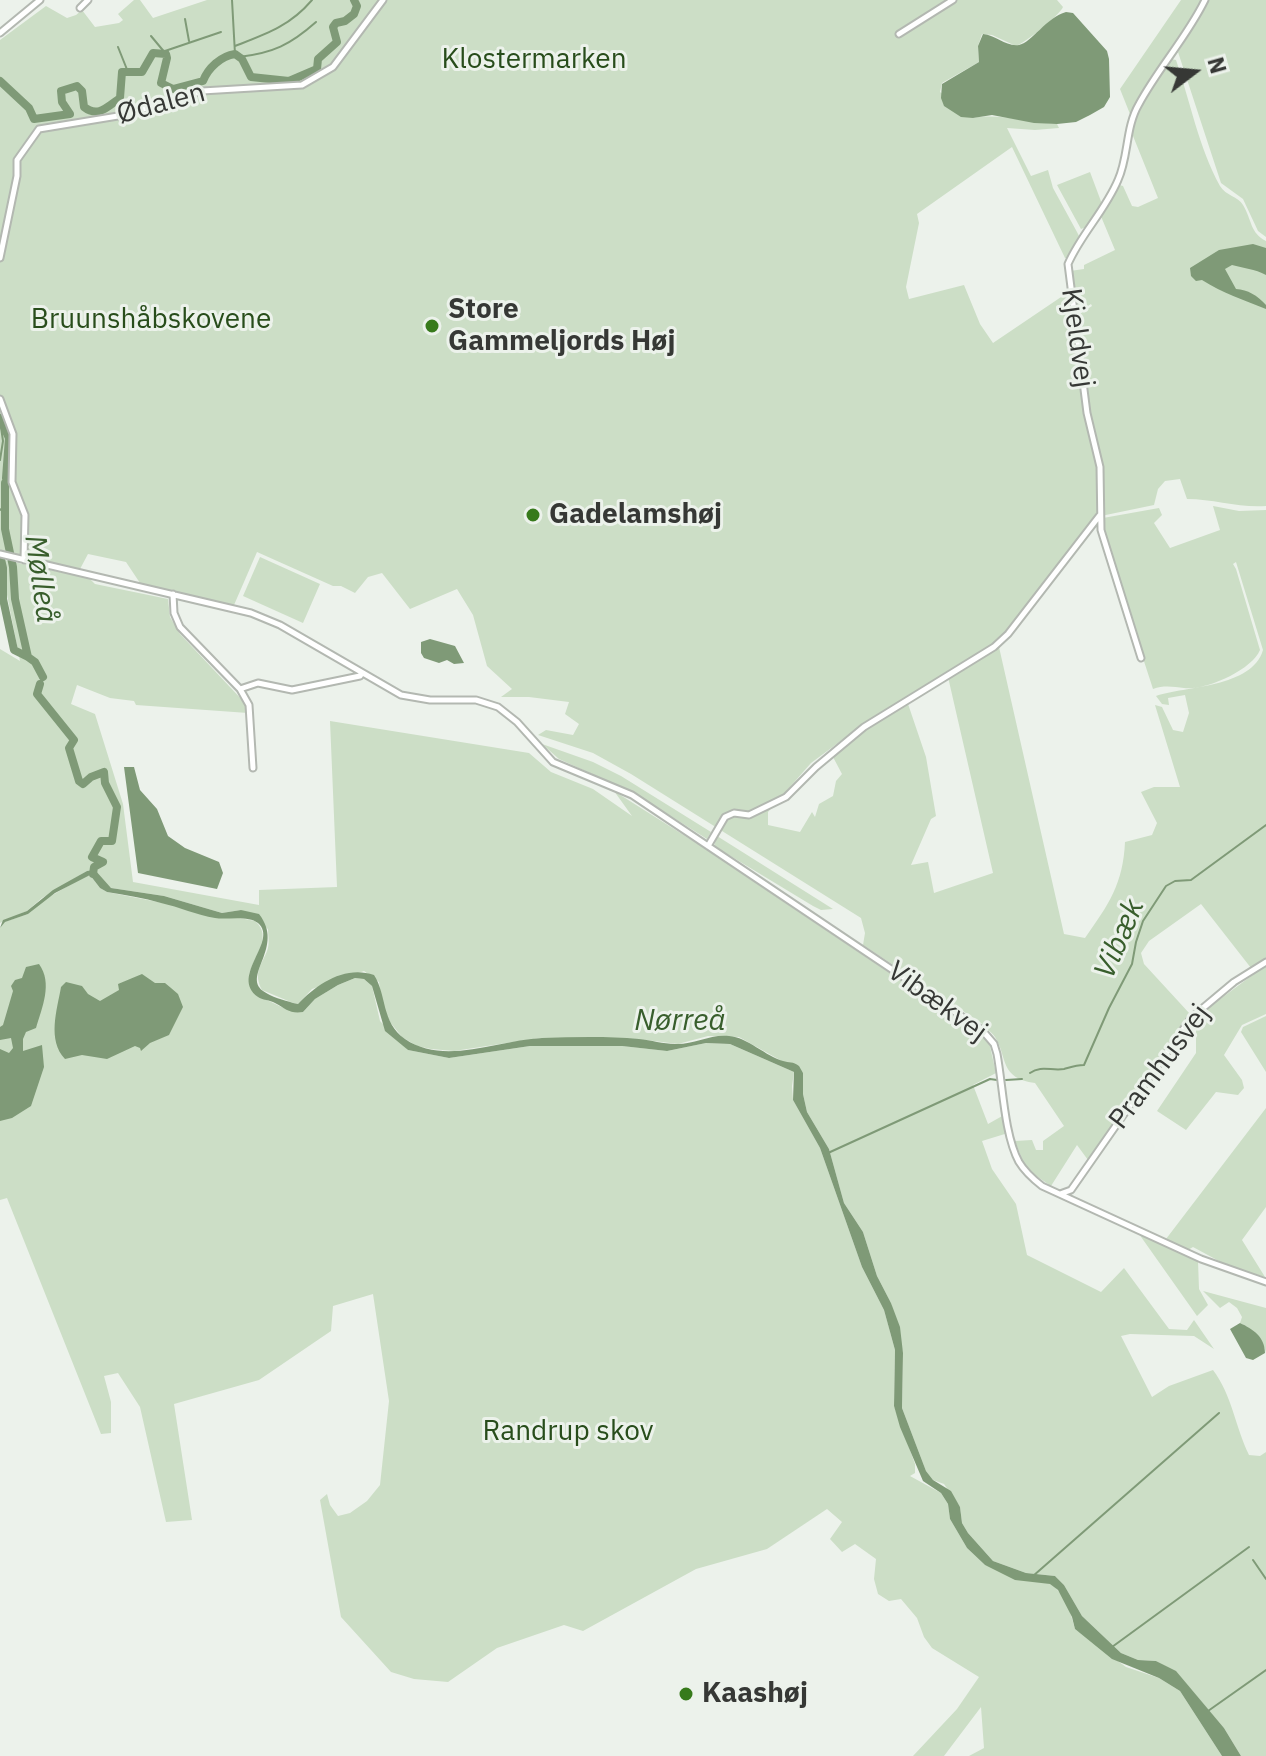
<!DOCTYPE html>
<meta charset="utf-8">
<style>
body{margin:0}
#map{position:relative;width:1266px;height:1756px;overflow:hidden;background:#ecf2eb;font-family:"IBM Plex Sans",sans-serif}
canvas{display:block}
.north{position:absolute;left:1154px;top:32px;width:80px;height:80px;-webkit-text-stroke:6px #ecf2eb;paint-order:stroke;rotate:74deg;font-size:22px;font-weight:700;line-height:32px;text-align:center;color:#363835}
.north::after{content:'';display:block;margin:auto;width:28px;height:36px;background:#363835;clip-path:polygon(50% 0,100% 100%,50% 72%,0 100%)}
</style>
<div id="map">
<canvas width="1266" height="1756"></canvas>
<div class="north">N</div>
</div>
<script>
const context = document.querySelector('canvas').getContext('2d');
context.lineJoin = 'round';
function paint(path, color) { context.fillStyle = color; context.fill(path, 'evenodd'); }
function trace(path, color, width, dash) { context.strokeStyle = color; context.lineWidth = width; context.lineCap = dash ? 'butt' : 'round'; context.setLineDash(dash || []); context.stroke(path); }
function label(font, color, halo, rows, align = 'center') {
  context.font = font + ' "IBM Plex Sans",sans-serif'; context.lineWidth = 6; context.setLineDash([]); context.textBaseline = 'middle'; context.strokeStyle = halo; context.fillStyle = color; for (const [text, x, y, turn = 0] of rows) {
    context.save(); context.translate(x, y); context.rotate((+turn || 0) * Math.PI / 180); context.textAlign = isNaN(turn) ? turn : align; if (halo) context.strokeText(text, 0, 0); context.fillText(text, 0, 0); context.restore();
  }
}
paint(new Path2D(`
 M134,0H140L153,18L207,0H1057L1063,7C1060,15 1025,43 1016,46L992,35L982,34L978,46L979,62L942,83L940,92L973,118C1001,113 1029,123 1057,124L1059,128L1035,130L1007,128L1031,176L1048,170L1053,188L1077,232L1079,236L1068,258H1065L1012,147L917,214L919,223L906,287L909,299L964,285L980,324L993,343L1067,293L1072,319L1092,306L1091,304L1075,314L1070,271L1084,269V265L1115,250L1100,214L1119,185L1123,186L1132,206L1138,207L1158,198L1131,131L1144,99L1171,59L1176,60C1190,101 1199,148 1220,186C1226,196 1238,196 1243,205C1252,220 1250,233 1266,241V506C1239,508 1214,499 1187,499L1180,479L1165,481L1158,489L1154,505L1096,517L998,641L861,726L811,763L768,812V825L800,832L812,812L815,817L819,804L833,796L836,781L842,774L833,757L865,728L907,701L926,757L936,816L931,819L911,865L928,862L934,893L993,873L948,677L999,647L1064,934L1085,938C1109,904 1123,884 1125,842L1152,835L1157,823L1141,792L1154,787H1180L1155,705L1162,707L1173,730L1183,732L1189,713L1185,695L1168,698L1169,705L1162,704L1156,696C1185,686 1252,688 1263,650L1236,562L1233,564L1236,569L1260,650C1252,670 1205,691 1184,688C1174,687 1164,685 1153,689L1104,538L1103,518L1159,508L1162,515L1154,523L1170,548L1220,530L1213,506L1239,511L1266,510V960L1251,968L1201,904L1149,941L1141,953L1144,964L1190,1014L1088,1160L1077,1145L1051,1186L1026,1169L1015,1141L1032,1140L1036,1150H1043V1141L1064,1126L1035,1083C999,1078 1008,1058 995,1037C992,1032 985,1028 981,1023L863,945L865,933L861,918L631,774L593,753L538,735L546,730L573,735L579,724L565,714L569,702L529,697H501L512,689L487,666L473,615L457,589L410,609L382,573L368,577L355,593L341,586H333L257,552L234,605L140,583L126,562L88,554L80,569L0,551V40L46,6L67,18L76,15L82,10L95,27L119,23L123,20L118,14Z
 M1181,0H1203L1130,114L1120,89Z
 M1207,0H1266V237L1258,231L1243,199L1221,183L1178,52L1198,21Z
 M1090,172L1102,204L1086,227L1081,229L1057,185Z
 M260,557L320,584L303,623L243,596Z
 M0,559L78,576L90,579L95,584L168,599L170,617L180,634L245,703L248,713L136,705L134,701L110,698L77,685L71,704L95,714L123,804L133,882L259,905V890L337,887L330,721L529,753L551,772L593,789L632,816L614,791L701,846L980,1034L989,1042L996,1073L973,1085L988,1124L1004,1115L1008,1133L982,1141L992,1169L1016,1204L1027,1255L1101,1292L1124,1268L1169,1329L1187,1330L1194,1320L1214,1349L1194,1336L1130,1334L1121,1336L1152,1397L1169,1386L1213,1370C1232,1395 1235,1426 1249,1455L1260,1456L1266,1452V1756H1241L1224,1728L1176,1672L1156,1661L1138,1660L1121,1653L1082,1616L1064,1585L1055,1576L1026,1573L993,1561L968,1533L962,1523L960,1507L944,1484L933,1480L926,1471L902,1408L903,1353L891,1303L877,1276L863,1232L844,1203L829,1149L807,1112L803,1094V1073L739,1037L708,1036L678,1044L638,1039L540,1038L454,1051L431,1049L417,1046L402,1037L390,1022L382,1004L379,982L364,971L312,989L298,1004L293,1003L262,990C253,973 261,966 267,951C270,944 268,936 268,929L241,910L222,913L164,896L111,888L87,871L42,898L27,911L0,923V649L20,661Z
 M542,744L593,762L621,776L711,832L707,839L636,794L559,759Z
 M717,836L833,909L821,910L813,906L714,846Z
 M87,875L91,876L100,888L107,892L255,921C274,937 252,958 249,976L258,997C276,1002 285,1012 303,1012L315,999L338,985L355,978L364,979L372,986L380,1021L408,1050L449,1058L530,1046H622L667,1051L706,1043L730,1044L794,1072L792,1086L793,1100L820,1148L862,1267L884,1310L895,1350L894,1406L915,1464V1473L910,1476L941,1493L948,1504L950,1519L967,1548L985,1565L1051,1584C1065,1594 1071,1613 1075,1629L1126,1667L1159,1678L1180,1691L1222,1756H969L984,1748L981,1707L944,1756H913L957,1709L979,1677L932,1648L924,1637L917,1618L901,1599L889,1601L878,1594L874,1579L876,1559L855,1544L842,1552L830,1539L842,1522L827,1509L767,1549L696,1569L583,1631L564,1625L497,1648L448,1682L414,1679L391,1672L341,1617L320,1500L327,1494L330,1505L338,1516L350,1513L367,1501L380,1485L389,1401L373,1294L333,1306L331,1331L259,1380L174,1404L192,1520L166,1522L140,1407L118,1373L104,1376L111,1402V1433L101,1434L7,1198L0,1200V928L4,922L28,914L44,900Z
 M1266,965V1014L1242,1025L1224,1055L1242,1080L1244,1088L1238,1095L1216,1092L1186,1130L1157,1111L1196,1053V1017Z
 M1266,1016V1072L1241,1032L1243,1027Z
 M1266,1108V1207L1242,1240L1265,1277L1230,1267L1193,1247L1188,1250L1166,1239Z
 M1139,1234L1198,1261L1199,1289L1208,1305L1197,1316Z
 M1203,1291L1266,1308V1353C1264,1340 1252,1328 1240,1323L1242,1317L1237,1308L1229,1302L1220,1308Z`), '#ccdec6');
paint(new Path2D(`
 M1066,12L1073,13L1107,51L1109,59L1110,97L1104,107L1090,115L1076,122L1057,124L1034,123L992,115L973,118L961,117L944,106L941,98L942,84L979,62L978,46L983,34C996,35 1006,47 1019,45C1031,43 1047,17 1066,12Z
 M1253,244L1266,248V275C1255,269 1243,268 1232,265L1225,269L1236,289C1248,290 1257,295 1266,305V309C1244,300 1222,293 1202,280L1196,281L1191,276L1190,268L1219,250Z
 M430,639L455,646L464,663L454,664L447,660L439,663L424,658L421,653V642Z
 M124,767H134L140,790L157,809L168,836L185,848L219,862L223,873L217,889L138,873Z
 M95,870L111,888L164,896L222,913L241,910L259,914C285,947 242,975 263,991C271,997 284,1000 293,1003L298,1004C317,984 345,965 374,975C387,995 381,1022 405,1039C444,1066 499,1040 542,1038C574,1037 607,1036 639,1039C651,1040 663,1044 675,1044C693,1045 710,1034 729,1036C747,1037 767,1057 783,1061C789,1063 793,1061 799,1066L803,1073V1094L807,1112L829,1149L844,1203L863,1232L877,1276L891,1303L900,1327L903,1353L902,1408L926,1471L933,1480L951,1491L960,1507L962,1523L968,1533L993,1561L1026,1573L1055,1576L1064,1585L1082,1616L1121,1653L1138,1660L1156,1661L1176,1671L1224,1728L1241,1756H1222L1180,1691L1159,1678L1112,1659L1075,1629L1072,1617L1058,1590L1050,1584L1015,1580L985,1565L967,1548L950,1519L948,1504L941,1493L923,1481L900,1427L894,1406L895,1350L884,1310L862,1267L820,1148L793,1100L794,1072L730,1044L706,1043L667,1051L622,1046H530L449,1058L408,1050L385,1031L372,986L364,979L355,978L338,985L315,999L303,1012C290,1014 286,1009 275,1003C270,1000 262,1000 258,997C229,976 279,941 258,923C248,915 227,920 215,918C197,915 179,907 161,903C144,898 125,895 107,892L100,888L90,875L55,893L28,914L5,922L0,928L3,920L27,911L53,890L87,871Z
 M39,964C53,983 42,1008 36,1028L26,1032L23,1039V1051L42,1045L44,1067L31,1106L12,1118L0,1121V1049L9,1053L13,1048L11,1038L0,1040V1027L3,1025L13,991L11,986L15,980L22,978L26,967Z
 M142,974L155,983H165L171,988L178,994L183,1007L169,1035L150,1043L141,1051L140,1048L135,1046L107,1059L82,1055L65,1059C47,1040 57,1010 61,987L66,982L82,986L88,994L100,1001L119,990L118,984Z
 M1240,1323C1253,1329 1265,1337 1265,1353L1253,1360L1246,1358L1230,1329Z`), '#7f9a77');
trace(new Path2D(`
 M232,0L235,54
 M185,19L189,41
 M151,36L166,54
 M235,46C266,34 290,26 312,0
 M118,47L128,72
 M165,51L221,32
 M239,57C273,53 290,45 316,22
 M0,460L3,441L1,427L5,424
 M0,510L5,506
 M1030,1073C1041,1065 1051,1071 1064,1069C1071,1067 1076,1065 1084,1065L1109,1008L1132,964L1136,942L1143,921L1166,886L1175,881L1191,880L1266,825
 M1006,1080L1022,1079
 M828,1153L990,1079L997,1080
 M1253,1560L1266,1579
 M1033,1576L1219,1413
 M1112,1647L1249,1547
 M1208,1711L1266,1670`), '#7f9a77', 2);
trace(new Path2D(`
 M0,81L29,108L34,119L70,114L62,102L61,91L77,86L82,91L84,107C98,118 107,107 120,98L122,72H142L153,53L166,54L167,58L161,83L173,89L203,81C208,68 221,56 235,54L242,59L251,77L289,81L317,69L318,59L337,42L333,27L336,23L345,21L354,14L357,6L354,0
 M0,418L9,438L6,478
 M5,483V529L13,567L15,599L28,657L35,662L43,677
 M0,555L3,568V599L14,650L28,657
 M40,684L37,694L74,740L69,748L79,781L83,784L91,777L104,772L105,783L117,807L112,841H101L92,857L103,862L94,867L93,874`), '#7f9a77', 8);
const minor = new Path2D(`
 M80,8L88,0
 M0,33L40,0
 M899,34L953,0
 M0,258L17,176V160L39,129L124,115L202,91L302,85L333,67L383,0
 M0,399L13,434L12,482L25,515L24,560
 M0,554L251,613L280,625L401,695L430,700H476L498,707L517,722L553,762L632,795L982,1030L994,1044L997,1054C1003,1086 1004,1134 1019,1162C1025,1172 1033,1179 1042,1186L1201,1259L1266,1282
 M173,594L174,613L180,627L240,689L249,705L253,768
 M1141,658L1101,530L1100,467L1087,413L1068,264C1081,234 1105,211 1118,180C1129,156 1125,128 1139,104C1159,67 1187,37 1205,0
 M240,689L258,683L292,690L360,676L362,673
 M708,846L725,817L734,813L749,815L786,797L816,767L864,727L994,647L1008,634L1100,515
 M1060,1194L1071,1190L1191,1018L1234,982L1266,962`);
trace(minor, '#b3b8b1', 9);
trace(minor, '#fff', 5);
for (const [x, y, r, color] of [
 [432,326,8,"#377a1b"],
 [533,515,8,"#377a1b"],
 [686,1694,8,"#377a1b"]
]) { const dot = new Path2D(); dot.arc(x, y, r, 0, 2 * Math.PI); context.fillStyle = color; context.fill(dot); trace(dot, '#ecf2eb', 3); }
label('28px', '#284d1b', '#ecf2eb', [
 ["Klostermarken",534,60],
 ["Bruunshåbskovene",151,320],
 ["Randrup skov",568,1432]
]);
label('28px', '#363835', '#ecf2eb', [
 ["Ødalen",161,104,-15],
 ["Kjeldvej",1077,338,82],
 ["Vibækvej",937,1002,36],
 ["Pramhusvej",1160,1067,-53]
]);
label('bold 28px', '#363835', '#ecf2eb', [
 ["Store",448,310],
 ["Gammeljords Høj",448,342],
 ["Gadelamshøj",549,515],
 ["Kaashøj",702,1694]
], 'left');
label('italic 30px', '#385e2c', '#ecf2eb', [
 ["Mølleå",40,579,82],
 ["Vibæk",1120,939,-67],
 ["Nørreå",680,1021]
]);
</script>
